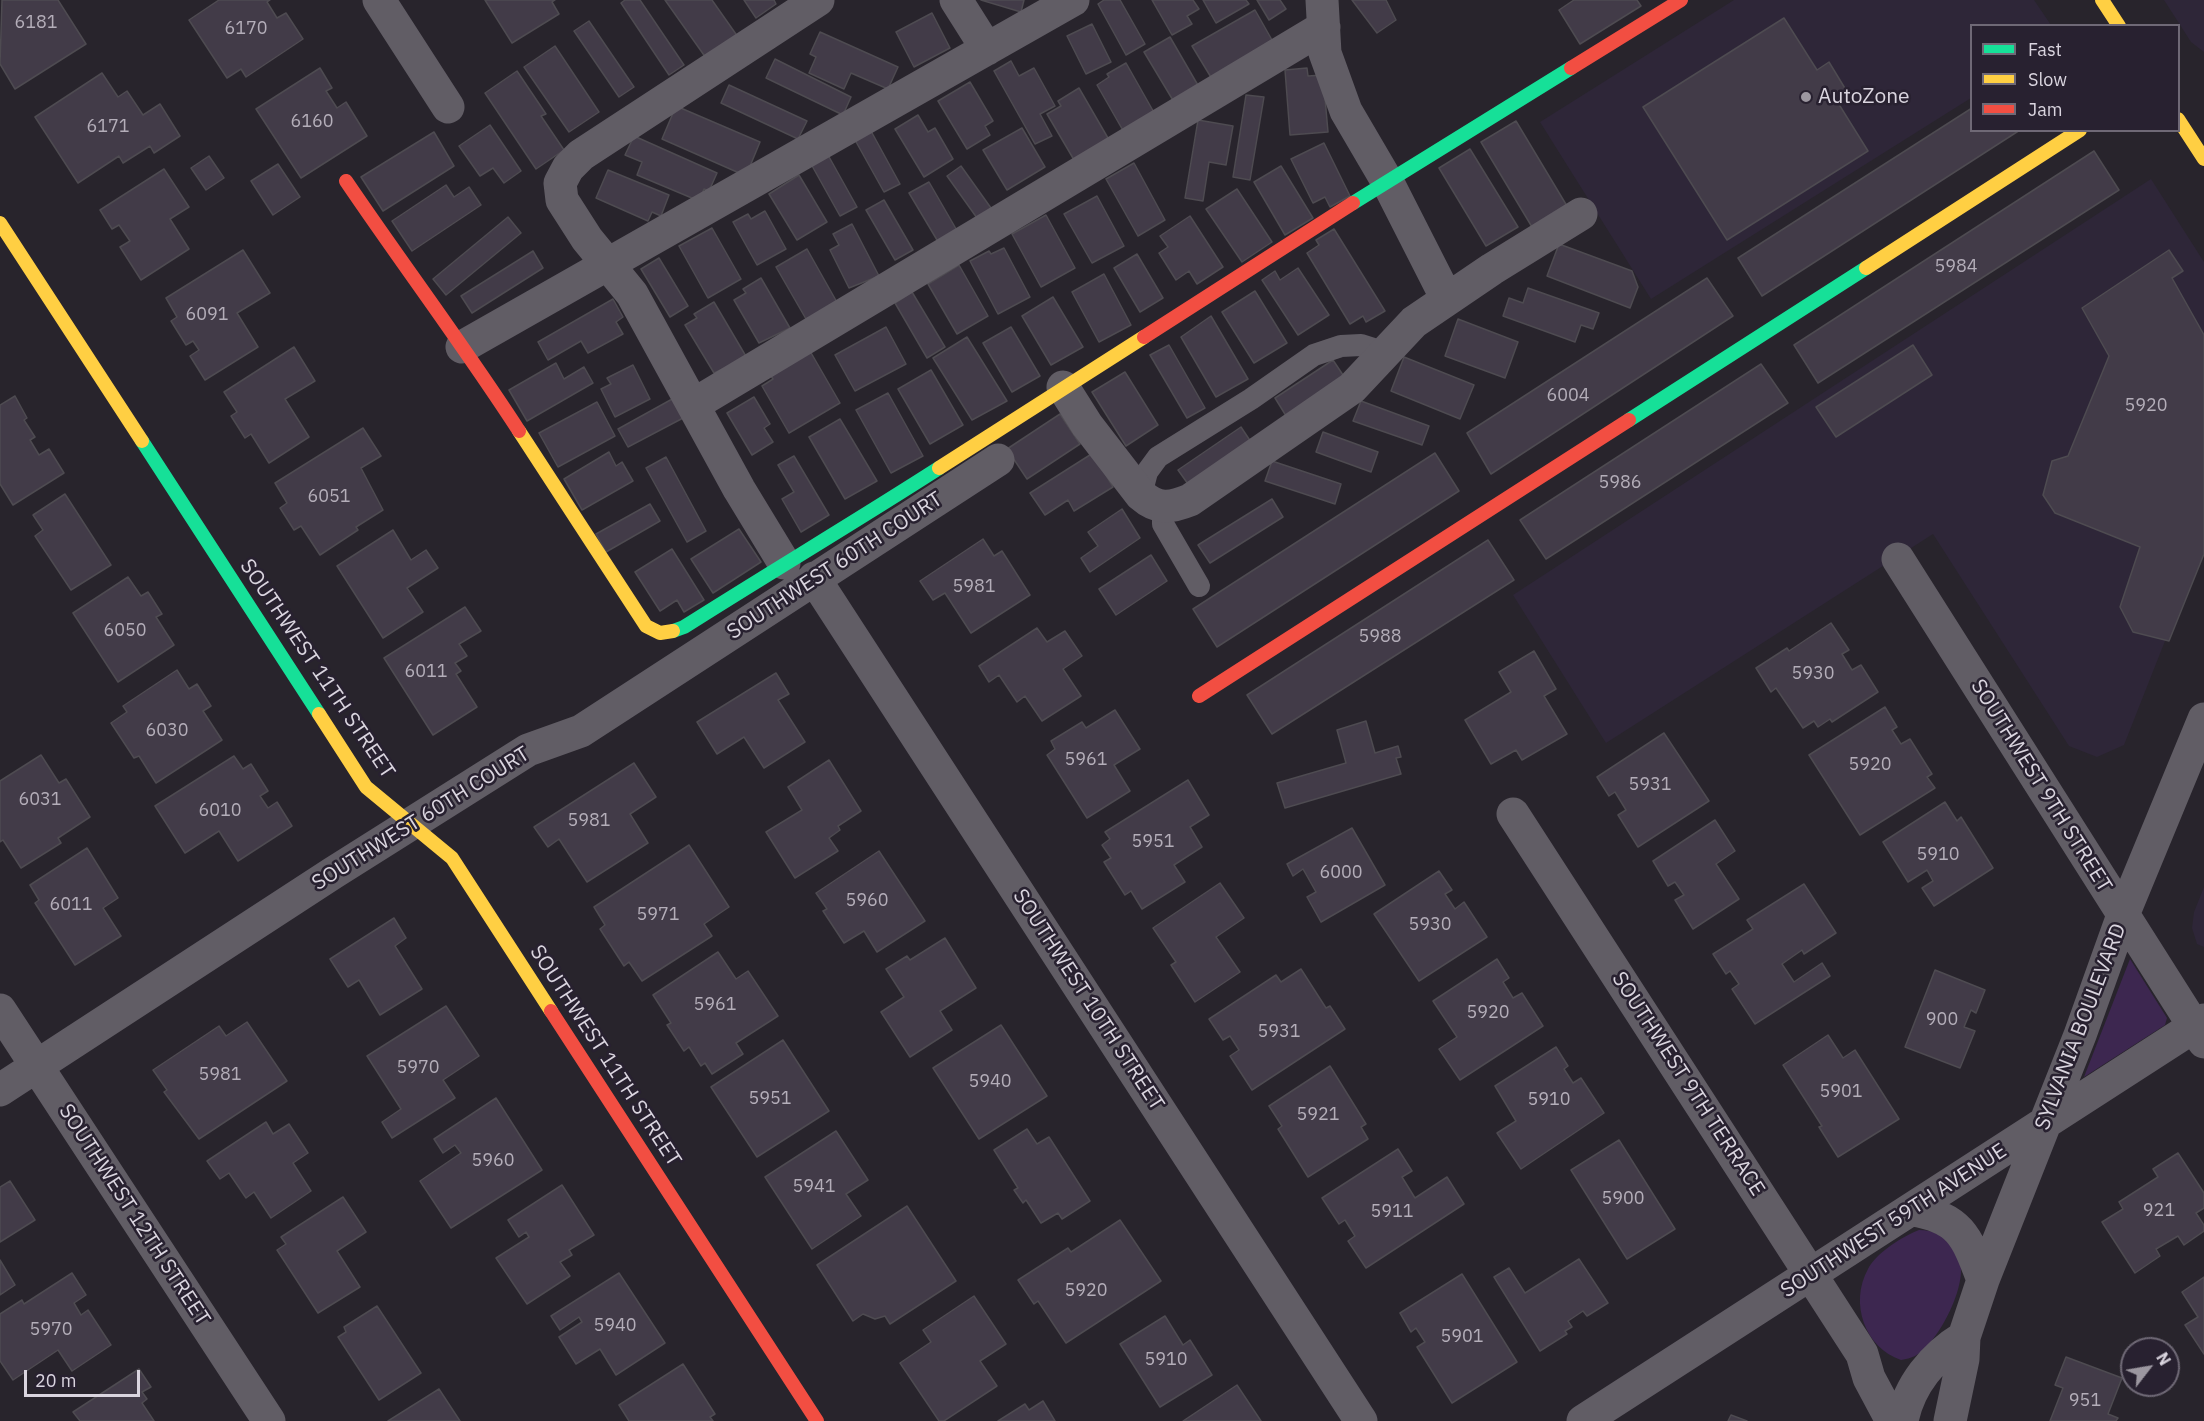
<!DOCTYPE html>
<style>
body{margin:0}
#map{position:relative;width:2204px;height:1421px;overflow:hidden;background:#28242c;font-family:"IBM Plex Sans",sans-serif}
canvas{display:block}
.legend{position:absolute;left:1970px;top:24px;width:210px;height:108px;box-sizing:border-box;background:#282130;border:2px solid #6f6976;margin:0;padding:8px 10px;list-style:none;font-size:18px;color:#dad5df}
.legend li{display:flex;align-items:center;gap:12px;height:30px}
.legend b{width:30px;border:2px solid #6f6976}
.north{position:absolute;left:2120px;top:1337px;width:60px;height:60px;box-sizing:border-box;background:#282130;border:2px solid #6f6976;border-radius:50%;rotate:59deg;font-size:16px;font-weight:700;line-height:24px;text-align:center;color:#dad5df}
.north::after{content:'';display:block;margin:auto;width:21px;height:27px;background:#9c97a0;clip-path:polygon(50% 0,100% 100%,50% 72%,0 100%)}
.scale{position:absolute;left:24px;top:1370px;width:116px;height:27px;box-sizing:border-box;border:3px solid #dad5df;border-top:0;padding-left:8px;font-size:18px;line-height:21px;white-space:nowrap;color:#dad5df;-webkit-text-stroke:4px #282130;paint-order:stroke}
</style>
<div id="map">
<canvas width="2204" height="1421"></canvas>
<ul class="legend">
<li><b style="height:8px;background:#16e098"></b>Fast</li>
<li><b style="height:8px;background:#ffcf43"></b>Slow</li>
<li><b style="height:8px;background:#f24e42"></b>Jam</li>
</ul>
<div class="north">N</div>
<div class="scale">20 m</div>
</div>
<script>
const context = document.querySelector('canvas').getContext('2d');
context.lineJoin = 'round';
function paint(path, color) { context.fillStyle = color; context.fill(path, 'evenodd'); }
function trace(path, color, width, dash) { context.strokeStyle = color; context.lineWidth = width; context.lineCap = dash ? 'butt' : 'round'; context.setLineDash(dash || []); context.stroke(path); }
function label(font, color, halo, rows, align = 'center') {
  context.font = font + ' "IBM Plex Sans",sans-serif'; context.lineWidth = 5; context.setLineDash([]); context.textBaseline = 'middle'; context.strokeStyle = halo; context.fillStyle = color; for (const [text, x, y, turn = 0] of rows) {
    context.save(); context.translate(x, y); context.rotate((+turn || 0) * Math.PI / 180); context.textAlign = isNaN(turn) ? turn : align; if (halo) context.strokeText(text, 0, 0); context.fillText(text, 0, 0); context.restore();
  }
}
paint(new Path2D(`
 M1734,0H2034L2051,25L1972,26L1971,98L1651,299L1540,122Z
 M2164,0H2204V52L2191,42Z
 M2151,179L2204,262V542L2124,745L2097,757L2069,746L1933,534L1606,743L1513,595Z
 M2204,887V947L2197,944L2192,928L2194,912Z`), '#2e2638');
paint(new Path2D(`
 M2130,959L2167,1018L2165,1025L2084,1077Z
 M1919,1230C1933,1230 1944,1235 1951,1246C1954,1251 1958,1257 1960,1262C1967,1287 1937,1345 1915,1356C1911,1358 1906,1359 1901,1360C1865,1348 1849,1303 1868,1269C1876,1253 1903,1236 1919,1230Z`), '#3d2750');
const building = new Path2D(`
 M2,0H58L86,44L15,89L0,64Z
 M219,0H270L267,2L277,18L286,13L303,39L246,77L241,69L227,78L189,20Z
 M485,0H555L552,2L559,14L512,43Z
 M625,0H640L684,65L669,75L621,3Z
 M665,0H712L738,37L706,58Z
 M744,0H774L776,4L756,18Z
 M981,0H1024L1021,12Z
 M1104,0H1120L1145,44L1126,55L1098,4Z
 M1152,0H1193L1199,9L1187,16L1192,24L1172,35Z
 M1203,0H1246L1249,4L1216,23Z
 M1257,0H1280L1286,9L1269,20Z
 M1352,0H1386L1396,20L1377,33Z
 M1574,0H1637L1641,6L1580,44L1559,10Z
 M1255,10L1272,40L1212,79L1192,46Z
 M932,13L950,48L914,67L896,32Z
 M1784,18L1817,70L1829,62L1846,90L1835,98L1868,151L1727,240L1643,107Z
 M589,21L634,87L619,97L574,31Z
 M1092,24L1111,62L1086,74L1067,36Z
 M820,32L898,67L888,89L851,73L844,89L809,73L816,57L810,54Z
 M1170,37L1199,87L1174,102L1144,52Z
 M555,46L599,112L569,132L524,67Z
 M775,59L851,97L843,115L766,78Z
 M1011,61L1019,76L1034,68L1055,106L1040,114L1052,136L1035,144L994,71Z
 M1126,63L1156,116L1125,134L1097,85L1109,77L1107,74Z
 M320,68L332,88L326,91L337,108L346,102L367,136L301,178L256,109Z
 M1307,68L1308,76L1323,75L1328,132L1290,135L1285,70Z
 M517,71L546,114L541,116L564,150L536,169L485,93Z
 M102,73L118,97L127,91L143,115L160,104L180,136L154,153L150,146L123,163L119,156L78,183L35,117Z
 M970,82L993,121L985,126L990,135L967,149L938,101Z
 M729,85L807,121L798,139L721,103Z
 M1079,88L1112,145L1077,165L1047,114L1061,106L1058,101Z
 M1246,95L1264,97L1250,180L1233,177Z
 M676,106L760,142L746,176L662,139Z
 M1972,108V130H2020L1762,296L1738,258Z
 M918,115L928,132L935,128L953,159L924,177L895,129Z
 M1198,120L1233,126L1226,165L1209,162L1203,201L1185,198Z
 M1516,121L1567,206L1532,227L1481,142Z
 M490,125L521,171L504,183L493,168L480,176L459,146Z
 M1022,128L1045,167L1007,190L983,150Z
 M871,131L900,184L884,192L855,140Z
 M434,132L454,166L383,211L361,177Z
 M634,136L717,173L709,191L704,189L699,201L637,175L642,162L625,155Z
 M1324,143L1350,196L1330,207L1325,197L1313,203L1291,159Z
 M1470,149L1518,227L1486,246L1439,168Z
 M2094,151L2119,190L1818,383L1794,345Z
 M828,155L857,207L840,216L811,164Z
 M209,156L224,178L206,190L191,168Z
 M1134,163L1165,220L1138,236L1106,179Z
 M278,164L300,197L273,215L251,181Z
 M961,166L991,208L977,218L947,176Z
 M1281,166L1313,218L1285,235L1254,182Z
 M164,169L189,207L170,219L189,249L141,280L120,247L130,241L119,225L112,229L100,210Z
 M608,170L669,195L661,216L652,212L648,221L596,198Z
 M799,175L827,222L797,240L769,194Z
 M929,182L959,234L940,245L909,193Z
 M446,185L454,197L469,187L481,205L412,251L392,221Z
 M1237,189L1272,242L1242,262L1206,209Z
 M1097,196L1124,246L1092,263L1064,214Z
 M884,200L913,250L895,260L866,210Z
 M765,211L786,249L757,265L733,222L748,214L751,219Z
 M1046,215L1075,268L1041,287L1012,234Z
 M1190,216L1223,267L1197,284L1189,271L1176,280L1159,253L1168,247L1160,236Z
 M508,217L521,233L446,295L433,279Z
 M852,224L879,276L849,288L830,250L839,245L833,234Z
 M712,228L741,279L708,298L679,246Z
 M1334,229L1385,311L1366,322L1363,316L1350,324L1307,253L1319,245L1316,240Z
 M1559,244L1632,271L1638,287L1630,308L1547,276Z
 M1004,248L1030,297L998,314L970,261L989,251L991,254Z
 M807,249L838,304L806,319L776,267Z
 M243,250L270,293L237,313L258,347L205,380L190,356L199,350L193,341L186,345L171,321L177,317L166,298Z
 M2169,250L2183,271L2172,278L2204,335V554L2169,641L2133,632L2120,607L2140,547L2055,513L2043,495L2052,461L2068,456L2109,356L2082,308Z
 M533,251L543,268L472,313L461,296Z
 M1137,254L1163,298L1140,312L1114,268Z
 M659,258L688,306L670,317L641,269Z
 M959,265L988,316L957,334L928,284Z
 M1298,268L1329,315L1298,335L1262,280L1275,271L1280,280Z
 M1104,274L1131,325L1099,342L1072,292Z
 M761,278L790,328L759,343L734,300L746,293L743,289Z
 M1707,278L1733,316L1491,474L1467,433Z
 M1528,288L1599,313L1593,329L1581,325L1575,342L1503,316L1509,298L1523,303Z
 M1255,291L1287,343L1254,363L1222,312Z
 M912,292L945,347L927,358L895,303Z
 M1053,297L1083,347L1051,365L1022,316Z
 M613,299L623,317L616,322L623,334L588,353L581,341L548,360L538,342Z
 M714,302L747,358L714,373L685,325L697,318L694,314Z
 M1211,316L1248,379L1216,397L1181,337Z
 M1458,319L1518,342L1505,378L1445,356Z
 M886,327L906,364L855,391L835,355Z
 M1011,327L1040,376L1012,392L983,343Z
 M967,337L1007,401L972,420L933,358Z
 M1169,345L1205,408L1187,418L1150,355Z
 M1913,345L1932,375L1836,437L1816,407Z
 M294,347L315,381L285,399L309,437L269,463L251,434L245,438L231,416L237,412L224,392Z
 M810,351L840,403L789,433L762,386L773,379L770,374Z
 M1404,357L1474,385L1460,419L1391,391Z
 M1333,360L1347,381L1288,419L1275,398Z
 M556,363L564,379L584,367L593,383L527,421L509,390Z
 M1761,364L1788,403L1546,559L1520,520Z
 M633,365L650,399L615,417L601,389L611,384L607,378Z
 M931,370L963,425L930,444L898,389Z
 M1125,372L1158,425L1126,446L1092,392Z
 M888,393L923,456L891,473L856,410Z
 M15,396L27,418L24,420L35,437L30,440L39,455L49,449L64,473L13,505L0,484V405Z
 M754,397L770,424L764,428L773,442L752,455L727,413Z
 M674,398L685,417L628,447L618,429Z
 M1361,401L1429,426L1422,445L1353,421Z
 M597,402L615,436L558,467L539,433Z
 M1060,414L1080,444L1027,479L1007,449Z
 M840,419L877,481L845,499L809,437Z
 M1241,427L1251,442L1188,484L1178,470Z
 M363,428L381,456L361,468L383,510L356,527L358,530L320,555L301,526L294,530L280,508L287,503L275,483Z
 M1323,432L1378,452L1371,472L1316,452Z
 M609,452L616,466L622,462L633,481L582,510L564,479Z
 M1093,453L1113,487L1074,511L1068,500L1045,515L1030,493Z
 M1435,453L1459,491L1217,647L1193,609Z
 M794,456L829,515L801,532L782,499L794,492L778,465Z
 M666,457L706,531L687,542L646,468Z
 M1272,461L1341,484L1335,504L1265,481Z
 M65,494L111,565L71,590L35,536L43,530L33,515Z
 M1272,499L1283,517L1210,563L1198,545Z
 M650,504L660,521L606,552L596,534Z
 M1122,509L1140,538L1090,572L1081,558L1098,546L1088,532Z
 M739,529L761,562L713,593L691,559Z
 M393,530L411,560L426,550L438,568L407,588L423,612L383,638L337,566Z
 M983,539L994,556L1002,551L1030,595L971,633L945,593L933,600L920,581Z
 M1488,540L1514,580L1272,734L1247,695Z
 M672,549L704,600L684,612L677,600L660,611L635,572Z
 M1151,555L1167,581L1116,615L1099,589Z
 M128,577L141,596L148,592L162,614L156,617L174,645L118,682L73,613Z
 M465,607L481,631L459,644L467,656L455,663L461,671L456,674L477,707L433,735L384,658Z
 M1831,623L1849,650L1842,654L1852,670L1861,665L1878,692L1832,722L1830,719L1818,727L1814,721L1803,728L1776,688L1771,692L1756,668L1787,648L1789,651Z
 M1037,628L1047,642L1065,631L1082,656L1063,669L1081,696L1042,721L1025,696L1017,702L999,675L989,682L979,666Z
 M1534,651L1556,689L1544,696L1567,734L1522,760L1516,750L1491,764L1465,720L1511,692L1499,672Z
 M177,670L189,689L197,684L211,706L203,711L222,740L156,783L139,756L134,758L111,723L127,712L123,706Z
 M776,673L789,694L778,700L805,742L764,768L744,737L717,754L697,722Z
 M1885,707L1897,727L1892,730L1901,744L1910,739L1932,774L1927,777L1935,788L1860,835L1809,755Z
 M1115,710L1140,749L1114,765L1130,791L1087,818L1047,755L1055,749L1051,741L1082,722L1086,728Z
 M1366,721L1375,753L1398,746L1401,757L1396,758L1401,774L1285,808L1277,783L1346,763L1337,730Z
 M1664,733L1709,801L1638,847L1618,815L1626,810L1615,792L1609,796L1597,777Z
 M41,755L59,783L66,779L90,817L58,838L61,843L21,868L3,840L0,842V781Z
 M234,756L243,769L251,764L268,791L260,796L268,808L277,802L292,826L238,861L219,831L185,853L155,806Z
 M829,760L861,811L838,826L840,830L829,838L838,851L795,878L766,832L802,810L788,787Z
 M634,763L656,797L630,814L648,843L587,882L559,839L548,847L534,827Z
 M1188,780L1209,815L1190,827L1202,847L1174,865L1185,882L1142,909L1131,891L1125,895L1104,862L1111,858L1102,845L1110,839L1105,832Z
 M1945,802L1957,821L1961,817L1993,868L1934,906L1922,888L1933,881L1927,870L1908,882L1883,842Z
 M1715,820L1735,851L1716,864L1739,899L1693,929L1675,900L1684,895L1675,882L1668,886L1653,861Z
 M1352,828L1385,885L1321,922L1307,897L1316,892L1303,869L1293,876L1287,864Z
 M689,845L729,907L704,924L712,936L642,981L629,962L624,966L600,929L605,925L594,907Z
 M87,848L118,898L103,908L121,936L75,965L35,903L39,900L30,885Z
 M879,851L925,921L877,952L864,931L844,943L823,911L827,909L816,893Z
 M1439,871L1452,890L1445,894L1455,909L1464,902L1487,937L1419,981L1374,914Z
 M1220,883L1244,918L1216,937L1240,972L1195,1002L1171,965L1176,962L1153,928Z
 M1804,884L1836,933L1804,954L1802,950L1782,964L1794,982L1822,963L1830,976L1755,1024L1732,989L1739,984L1730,971L1726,974L1713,954L1753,929L1747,920Z
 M394,918L406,938L395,946L422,989L380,1015L359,980L348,987L330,959Z
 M945,938L976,988L940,1011L952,1030L910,1057L881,1012L904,997L886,969L907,956L910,960Z
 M718,952L736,979L748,971L778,1016L736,1043L743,1054L712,1074L705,1063L701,1066L689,1047L684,1051L667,1025L671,1023L653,995Z
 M1497,959L1509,978L1503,982L1513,998L1522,993L1543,1026L1460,1080L1439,1049L1457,1037L1433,1001Z
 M1301,969L1326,1008L1330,1006L1345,1029L1252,1090L1230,1056L1239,1050L1230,1036L1223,1040L1209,1019L1276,975L1281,982Z
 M1935,970L1985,990L1976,1013L1971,1010L1964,1027L1975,1031L1960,1068L1905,1047Z
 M446,1006L479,1056L443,1080L455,1098L392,1138L382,1122L401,1109L367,1056Z
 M247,1022L287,1081L199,1139L164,1092L167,1090L153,1070L219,1026L226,1036Z
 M1001,1025L1047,1096L979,1139L933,1068Z
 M1828,1035L1843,1058L1855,1050L1899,1119L1838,1157L1819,1127L1822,1126L1783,1065Z
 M783,1040L829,1111L757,1157L711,1087Z
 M1556,1047L1568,1066L1564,1069L1573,1083L1581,1078L1604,1113L1521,1169L1497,1133L1516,1121L1495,1086Z
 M1330,1066L1366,1124L1361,1127L1368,1139L1308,1177L1278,1129L1282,1126L1269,1106Z
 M496,1098L542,1170L451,1228L420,1181L461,1153L455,1145L443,1153L434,1139Z
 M266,1122L273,1134L289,1124L308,1153L293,1163L311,1191L271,1218L254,1192L246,1198L229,1173L220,1179L207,1161Z
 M1027,1129L1037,1144L1049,1137L1090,1201L1062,1219L1058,1213L1041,1223L1026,1200L1023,1203L1014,1190L1018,1188L994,1150Z
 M836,1131L868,1180L846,1194L861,1216L812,1249L765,1177Z
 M1619,1140L1675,1229L1627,1259L1571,1170Z
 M1398,1149L1412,1171L1402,1177L1415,1198L1447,1177L1464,1204L1366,1268L1348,1241L1355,1236L1345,1220L1339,1224L1322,1198Z
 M2178,1153L2204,1193V1208L2196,1213L2204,1225V1231L2184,1245L2178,1236L2156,1249L2160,1256L2135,1273L2102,1222L2123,1209L2119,1202L2158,1177L2153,1169Z
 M10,1181L35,1220L0,1242V1187Z
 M562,1185L594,1235L569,1250L572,1255L560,1262L570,1276L527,1304L496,1258L529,1237L526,1232L519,1237L508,1220Z
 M343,1197L366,1232L337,1251L360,1287L318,1313L277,1250L286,1244L281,1237Z
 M907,1206L956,1281L890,1324L885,1316L875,1319L863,1314L853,1321L817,1265Z
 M1120,1220L1161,1281L1066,1343L1038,1301L1034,1304L1018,1280L1068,1248L1071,1252Z
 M1579,1259L1608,1303L1587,1316L1583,1311L1568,1321L1572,1327L1565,1331L1567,1334L1540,1351L1494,1277L1509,1268L1525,1293Z
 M0,1260L15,1285L0,1295Z
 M72,1273L86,1295L74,1303L81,1315L88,1310L111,1345L72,1371L58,1350L13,1380L0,1361V1314L22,1300L24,1304Z
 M619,1273L665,1343L616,1375L600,1349L576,1364L559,1337L582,1322L579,1317L560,1330L551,1316Z
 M1462,1274L1517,1362L1452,1403L1417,1347L1425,1342L1416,1328L1411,1332L1400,1313Z
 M2204,1277V1354L2185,1325L2198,1317L2182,1292Z
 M974,1296L1006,1344L980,1361L997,1386L944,1421H939L900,1363L931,1342L923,1330Z
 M377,1306L421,1373L379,1400L338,1337L346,1332L344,1327Z
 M1165,1316L1183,1345L1190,1340L1212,1375L1160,1407L1120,1344Z
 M2066,1357L2122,1378L2108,1414L2118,1418L2116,1421H2050L2063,1388L2055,1385Z
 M683,1364L715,1414L710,1417L713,1421H629L619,1405Z
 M139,1369L151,1387L142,1392L147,1399L142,1403L154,1421H80L73,1412Z
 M1237,1385L1261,1421H1183Z
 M439,1389L460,1421H388Z
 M1043,1401L1055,1421H998L1025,1404L1029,1410Z
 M1731,1415L1747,1421H1728Z`);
paint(building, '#423b48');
trace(building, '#4e4b51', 1.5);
trace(new Path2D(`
 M1141,495L1147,472L1158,457L1251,399L1314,355L1341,346L1361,345L1386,353
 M1163,508V524L1199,586`), '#615d65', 22);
trace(new Path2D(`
 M379,0L448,107
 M956,0L987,49
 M1322,0L1325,53L1346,111L1387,181L1447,299
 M462,347L1073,0
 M1063,387L1087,425L1141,495C1158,510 1170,508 1190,500L1352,388L1414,322L1492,269L1581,214
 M693,405L1324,27
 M1898,559L2204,1042
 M784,563L739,489L632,294L587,239L562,200L560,183L568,168L581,155L818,0
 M814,578L1361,1421
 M1513,814L1862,1354L1869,1378L1892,1421
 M0,1010L269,1421
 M0,1090L333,873L528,750L581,731L998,460
 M1912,1210C1960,1217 1967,1237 1983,1280
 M1583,1421L2204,1020
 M1902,1421C1909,1385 1933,1356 1964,1337
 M1950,1421L1963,1359L1964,1337L1983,1280L2080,1035L2123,915L2204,719`), '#615d65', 33);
trace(new Path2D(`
 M1353,203L1571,68
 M1629,420L1866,268
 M142,441L319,714
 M673,631L684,627C769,573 855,522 939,468`), '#16e098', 14);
trace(new Path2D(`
 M2102,0L2119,26
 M2178,119L2204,159
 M0,223L142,441
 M1866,268L2080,130
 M519,431L646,626L660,633L673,631
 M939,468L1144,337
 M319,714L366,787L452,858L551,1011`), '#ffcf43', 14);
trace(new Path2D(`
 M1571,68L1681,0
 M346,181C403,265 464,346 519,431
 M1144,337L1353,203
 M1199,696L1629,420
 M551,1011L817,1421`), '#f24e42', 14);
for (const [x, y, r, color] of [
 [1806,97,6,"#9c97a0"]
]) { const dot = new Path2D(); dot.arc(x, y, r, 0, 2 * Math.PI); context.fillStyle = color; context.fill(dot); trace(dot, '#282130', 2); }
label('18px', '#b4aeb9', null, [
 ["6181",36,23],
 ["6170",246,29],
 ["6160",312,122],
 ["6171",108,127],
 ["5984",1956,267],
 ["6091",207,315],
 ["6004",1568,396],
 ["5920",2146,406],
 ["5986",1620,483],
 ["6051",329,497],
 ["5981",974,587],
 ["6050",125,631],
 ["5988",1380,637],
 ["6011",426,672],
 ["5930",1813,674],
 ["6030",167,731],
 ["5961",1086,760],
 ["5920",1870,765],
 ["5931",1650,785],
 ["6031",40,800],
 ["6010",220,811],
 ["5981",589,821],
 ["5951",1153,842],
 ["5910",1938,855],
 ["6000",1341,873],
 ["5960",867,901],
 ["6011",71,905],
 ["5971",658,915],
 ["5930",1430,925],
 ["5961",715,1005],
 ["5920",1488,1013],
 ["900",1942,1020],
 ["5931",1279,1032],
 ["5970",418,1068],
 ["5981",220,1075],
 ["5940",990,1082],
 ["5901",1841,1092],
 ["5951",770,1099],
 ["5910",1549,1100],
 ["5921",1318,1115],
 ["5960",493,1161],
 ["5941",814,1187],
 ["5900",1623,1199],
 ["921",2159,1211],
 ["5911",1392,1212],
 ["5920",1086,1291],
 ["5940",615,1326],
 ["5970",51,1330],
 ["5901",1462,1337],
 ["5910",1166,1360],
 ["951",2085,1401]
]);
label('21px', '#dad5df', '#282130', [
 ["AutoZone",1818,97]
], 'left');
label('21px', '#dad5df', '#282130', [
 ["SOUTHWEST 60TH COURT",835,566,-33],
 ["SOUTHWEST 11TH STREET",317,669,56],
 ["SOUTHWEST 9TH STREET",2041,786,58],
 ["SOUTHWEST 60TH COURT",421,819,-32],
 ["SOUTHWEST 10TH STREET",1088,1000,57],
 ["SYLVANIA BOULEVARD",2081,1027,-69],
 ["SOUTHWEST 11TH STREET",605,1056,57],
 ["SOUTHWEST 9TH TERRACE",1688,1084,57],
 ["SOUTHWEST 12TH STREET",134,1215,57],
 ["SOUTHWEST 59TH AVENUE",1894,1221,-33]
]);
</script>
